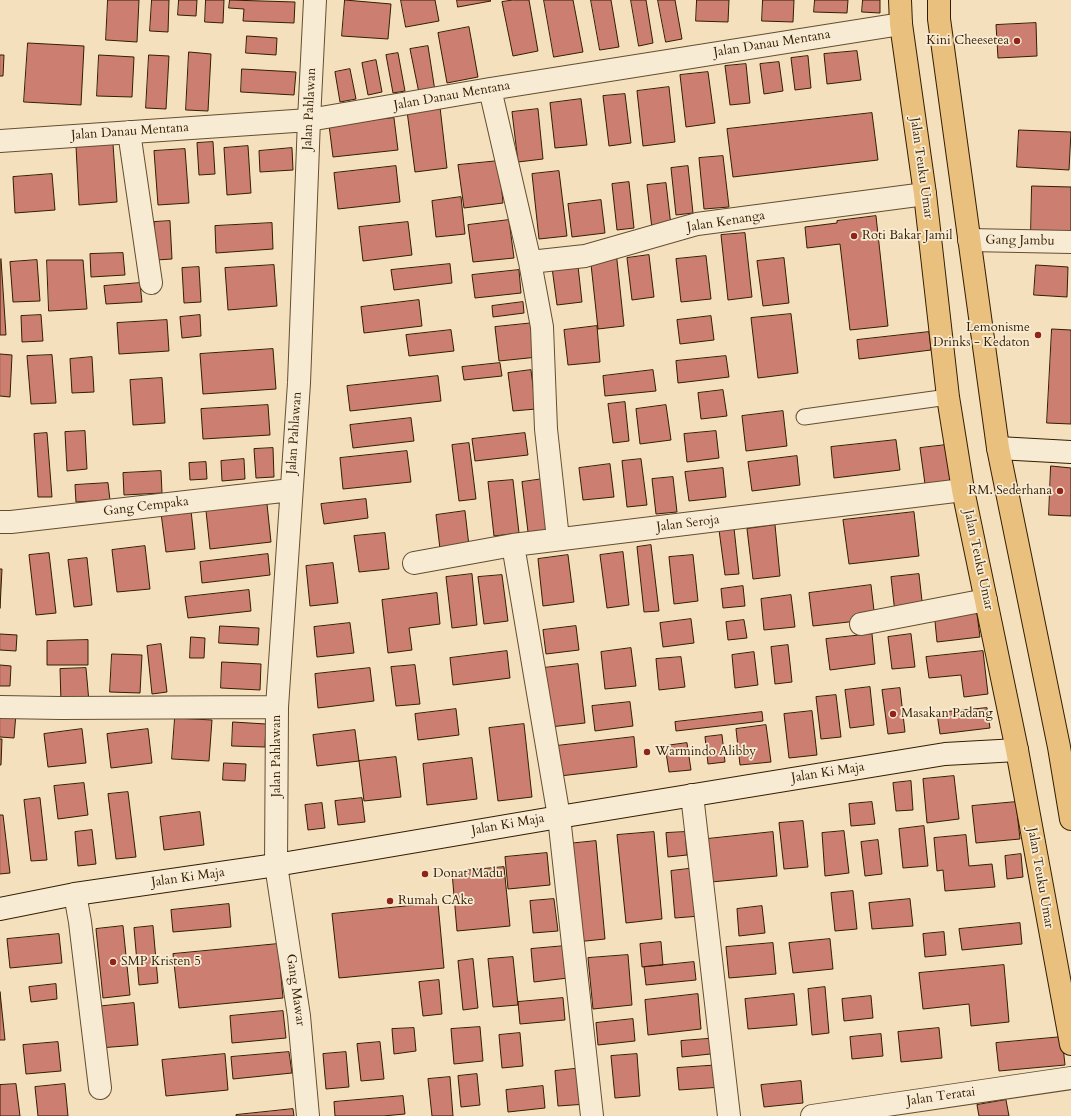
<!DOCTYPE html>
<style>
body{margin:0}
canvas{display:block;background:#f5e0bd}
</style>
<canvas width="1071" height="1116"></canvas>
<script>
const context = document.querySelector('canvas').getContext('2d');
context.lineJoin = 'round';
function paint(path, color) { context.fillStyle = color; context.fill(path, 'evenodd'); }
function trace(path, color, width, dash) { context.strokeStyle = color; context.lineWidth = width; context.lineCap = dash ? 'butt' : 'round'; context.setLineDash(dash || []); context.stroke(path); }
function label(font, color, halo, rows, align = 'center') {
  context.font = font + ' Cardo,serif'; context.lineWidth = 3.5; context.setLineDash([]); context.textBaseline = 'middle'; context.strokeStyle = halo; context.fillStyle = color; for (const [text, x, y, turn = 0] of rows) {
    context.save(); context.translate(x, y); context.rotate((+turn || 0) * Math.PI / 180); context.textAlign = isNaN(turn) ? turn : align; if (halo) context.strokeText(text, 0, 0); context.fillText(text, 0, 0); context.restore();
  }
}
const building = new Path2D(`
 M108,0H139L137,42L106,40Z
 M152,0H169L168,32L150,31Z
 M179,0H197L196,16L178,15Z
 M206,0H224L223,23L205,22Z
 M230,0L295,2L294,23L243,21L244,9L229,8Z
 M345,0L391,4L388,39L342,36Z
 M401,0H435L439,21L406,27Z
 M457,0H490L491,1L458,7Z
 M513,0H529L538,51L513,56L502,2Z
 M544,0H573L583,52L554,57Z
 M591,0H611L619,47L600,50Z
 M631,0H646L653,43L639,46Z
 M658,0H675L682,39L666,42Z
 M697,0H729L728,22L696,21Z
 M763,0H794L793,22L762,21Z
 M815,0H848L847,13L814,12Z
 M863,0H880V13L862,12Z
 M1036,23L1037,56L998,58L996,25Z
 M469,27L478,77L447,83L438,33Z
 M247,36L277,38L276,55L246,53Z
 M28,43L84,46L81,105L24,102Z
 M428,46L435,91L419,93L410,49Z
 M857,51L861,80L827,84L824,54Z
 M189,52L211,54L208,111L186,110Z
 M398,53L405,91L393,93L386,55Z
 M0,55H4L3,76H0Z
 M99,55L134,57L132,97L97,96Z
 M149,55L169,56L166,109L146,108Z
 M808,56L811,88L795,90L791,58Z
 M376,60L382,92L368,95L362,63Z
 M779,62L783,91L764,94L760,64Z
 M746,64L750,103L730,105L725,66Z
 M242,69L296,72L294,95L241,92Z
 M350,69L356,99L340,102L335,72Z
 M708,72L715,123L686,127L680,75Z
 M669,87L675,142L643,146L637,91Z
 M625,94L631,143L609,146L603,96Z
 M581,99L587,145L555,148L550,103Z
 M440,107L447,168L415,172L407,111Z
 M538,109L543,159L518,162L512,112Z
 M872,113L878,160L733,177L727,129Z
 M394,118L398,150L333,157L329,125Z
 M1019,130L1071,132L1069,170L1017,167Z
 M213,142L215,174L199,175L197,143Z
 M113,144L117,202L79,205L76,146Z
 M248,146L251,193L227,195L224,148Z
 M292,148L293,170L260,172L259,151Z
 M185,149L189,203L158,205L154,151Z
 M723,156L729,207L704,209L699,158Z
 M499,161L503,203L464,208L458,165Z
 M396,166L400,202L338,209L334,173Z
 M688,166L693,213L676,215L671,168Z
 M559,171L567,236L539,239L532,174Z
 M52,174L55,210L15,213L13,177Z
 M629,182L634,228L617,230L612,184Z
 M666,183L671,226L652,229L647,185Z
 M1032,186L1071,187V234L1031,233Z
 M461,197L465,234L436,237L432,201Z
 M601,200L605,233L572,237L568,204Z
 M876,216L888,326L850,330L840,244L807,248L805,227L837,223V221Z
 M509,220L514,258L473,262L468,225Z
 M170,221L172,259L156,260L154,222Z
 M408,222L412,255L363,261L359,227Z
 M272,223L273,249L216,253L215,226Z
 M745,233L752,297L728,300L721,235Z
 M616,251L624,326L598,329L590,255Z
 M123,253L125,275L91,277L90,254Z
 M649,255L654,297L632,300L627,258Z
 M706,256L711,299L681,302L676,259Z
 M577,257L582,302L557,305L551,260Z
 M784,258L789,303L763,306L757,261Z
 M1,259L6,335H0V260Z
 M37,260L40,301L13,302L10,262Z
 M47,260H83L87,309L49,311Z
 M450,264L452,283L394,290L391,270Z
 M274,265L277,306L228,310L225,268Z
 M1036,265L1068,267L1067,297L1034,295Z
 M199,267L201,302L184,303L182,268Z
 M519,270L521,293L475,298L472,275Z
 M140,283L142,302L106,304L104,286Z
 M419,300L422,326L364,333L361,307Z
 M523,302L524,313L493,317L492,306Z
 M791,314L798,373L758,378L751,318Z
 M41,315L43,341L22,342L21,316Z
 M200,315L201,336L182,338L180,317Z
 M711,316L714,340L680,344L677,320Z
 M167,320L169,351L119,354L117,323Z
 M534,323L538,357L499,361L495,327Z
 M597,326L600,362L568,365L564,330Z
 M1052,329L1071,330V424L1047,423Z
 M451,330L454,351L409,356L406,335Z
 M929,332L931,350L859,359L857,340Z
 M273,349L276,389L203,394L200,354Z
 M0,354L12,355L10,397L0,396Z
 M52,355L56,403L31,404L27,356Z
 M726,356L729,377L678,383L676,361Z
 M92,357L94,392L72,393L70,359Z
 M500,363L502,376L464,380L462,367Z
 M531,370L536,409L513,411L508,373Z
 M653,370L656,391L605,396L603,376Z
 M438,376L441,401L350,411L347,386Z
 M162,378L165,423L133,425L130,380Z
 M723,390L727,416L701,419L698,393Z
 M625,402L629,441L613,443L608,404Z
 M268,405L270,435L203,439L201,409Z
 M666,405L671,440L640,444L636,409Z
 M783,411L787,446L746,451L742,416Z
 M411,418L414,441L353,448L350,425Z
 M85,431L87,469L67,471L65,432Z
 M716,431L719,458L687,462L684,434Z
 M47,433L52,497H38L34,434Z
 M525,433L528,455L475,461L472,439Z
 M896,440L900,470L834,478L831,447Z
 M469,443L476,499L459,501L452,445Z
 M946,445L950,481L925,484L920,448Z
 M273,448L274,477L256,478L254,449Z
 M407,451L411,482L343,489L340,458Z
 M797,456L800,485L752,491L748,462Z
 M244,459L245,479L222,481L221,461Z
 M641,459L647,505L627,507L622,461Z
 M206,462L207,479L190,480L189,463Z
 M610,464L614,497L583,500L579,468Z
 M1051,466L1071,468V516L1049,515Z
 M723,468L726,497L689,501L685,472Z
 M161,471L162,493L124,495L123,473Z
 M673,477L677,512L656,514L652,479Z
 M543,479L549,530L528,532L522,482Z
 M513,480L519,533L494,536L488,482Z
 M108,483L110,500L76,502L75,485Z
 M366,499L368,518L324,524L321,504Z
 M267,504L271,542L210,549L206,511Z
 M191,510L195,549L166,552L161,513Z
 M465,511L469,546L440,549L436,515Z
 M914,512L919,556L849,564L843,520Z
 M775,525L780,576L753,579L747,529Z
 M734,528L739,574L725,575L719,530Z
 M385,533L389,569L359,572L354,536Z
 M651,545L659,611L644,612L637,547Z
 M145,546L150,589L117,592L112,550Z
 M623,552L629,605L607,608L600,555Z
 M49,553L56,613L36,615L29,555Z
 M268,554L270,575L202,583L200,562Z
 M568,555L574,602L543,606L538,559Z
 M693,555L698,601L674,604L669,557Z
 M87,558L92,605L74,607L68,560Z
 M333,563L338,603L310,606L306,566Z
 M0,569H2L0,608Z
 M472,574L477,625L452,628L446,577Z
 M919,574L923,610L895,613L891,577Z
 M502,575L508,621L484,624L478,577Z
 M871,585L875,619L813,626L809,593Z
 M743,586L745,606L723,608L721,589Z
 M249,590L251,611L188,618L185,597Z
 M437,593L440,624L409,628L412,650L388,653L382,600Z
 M791,595L795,627L764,630L761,599Z
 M976,606L980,637L937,642L934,611Z
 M691,619L694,643L663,647L660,623Z
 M744,620L747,638L728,640L726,622Z
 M350,623L354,653L317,657L314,627Z
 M220,626L259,628L258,645L219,643Z
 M576,626L579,650L546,654L543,630Z
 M0,634L17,635L16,651L0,650Z
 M872,634L875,664L830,670L826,639Z
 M911,634L915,667L892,669L888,637Z
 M191,637L205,638L204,658H190Z
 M88,640V665H47V641Z
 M161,644L167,692L152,694L147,646Z
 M788,645L792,682L775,684L771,647Z
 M631,648L636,686L605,689L601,652Z
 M507,651L510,678L453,685L450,658Z
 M983,651L988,694L964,697L961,675L929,678L926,657Z
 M754,652L758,685L735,688L732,655Z
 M112,654L142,655L140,693L110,692Z
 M681,657L685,687L659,690L656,659Z
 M222,662L261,664L260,690L221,688Z
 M578,664L585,723L550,727L543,668Z
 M0,665L11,666L10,686H0Z
 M415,665L420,704L396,706L391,667Z
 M86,668L89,702L61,703L60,669Z
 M370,668L374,701L318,708L315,674Z
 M870,687L874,725L850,728L845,690Z
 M900,688L905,732L888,734L882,690Z
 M836,695L841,737L821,739L816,697Z
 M630,702L633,726L595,731L592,706Z
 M987,708L990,728L940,734L937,713Z
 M456,709L459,735L418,740L415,714Z
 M812,711L817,755L789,758L784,714Z
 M0,712L16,713L14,738L0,737Z
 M762,712L763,721L676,731L675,722Z
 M175,718L212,720L209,761L172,759Z
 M233,722L266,724L265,747L232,746Z
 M524,724L532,797L498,801L489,728Z
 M766,725L771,762L740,765L736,729Z
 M82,729L86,763L48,767L44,734Z
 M148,729L152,763L111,768L107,734Z
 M355,730L359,761L317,766L313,735Z
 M722,735L725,762L708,764L705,737Z
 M634,737L637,767L560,776L556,746Z
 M0,739H2L1,765H0Z
 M687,743L691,770L669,772L665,746Z
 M396,757L401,797L364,801L359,761Z
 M472,758L477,799L427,805L423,764Z
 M224,763L246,764L245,781L223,780Z
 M954,776L959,819L927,823L923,779Z
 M911,781L913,810L896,811L893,783Z
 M84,783L88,815L58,819L54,786Z
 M128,792L136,857L116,859L108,794Z
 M40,798L47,860L31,861L24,800Z
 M362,798L365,822L338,825L335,801Z
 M872,802L875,824L851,826L849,804Z
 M1016,802L1020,839L976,843L972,806Z
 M322,803L325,828L308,830L305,805Z
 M200,812L204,845L164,850L160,817Z
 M0,815H3L10,873L0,874Z
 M803,821L808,867L784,869L779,823Z
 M924,826L928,866L903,868L899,829Z
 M92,830L96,864L78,866L75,832Z
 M844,831L849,873L825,876L822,833Z
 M654,832L662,919L626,923L617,835Z
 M685,832L687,855L668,857L666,833Z
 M773,832L777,876L711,882L707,839Z
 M966,835L969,866L992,864L995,887L945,891L943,870L937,871L934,838Z
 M878,840L882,874L865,876L861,842Z
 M596,841L605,939L576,942L567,844Z
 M547,853L550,885L508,889L505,857Z
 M1021,854L1023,877L1007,879L1005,856Z
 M504,867L510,926L457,931L452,872Z
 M696,868L700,916L675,918L671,871Z
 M853,891L857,929L835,931L831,893Z
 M554,899L558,931L533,933L530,901Z
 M910,899L913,926L872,929L869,903Z
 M438,903L444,968L339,978L332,914Z
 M229,904L231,927L173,932L171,910Z
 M762,906L765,933L739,936L737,909Z
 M1020,923L1022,944L962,950L959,929Z
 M123,926L130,995L103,998L96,929Z
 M153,926L158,983L139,985L134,928Z
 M944,932L946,955L925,957L923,934Z
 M59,934L62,963L10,968L7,939Z
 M830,939L833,969L793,973L789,943Z
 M661,942L663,965L642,967L640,944Z
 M773,943L776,974L729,978L726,947Z
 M278,944L283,998L179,1008L173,954Z
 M565,946L568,978L534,982L531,949Z
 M628,955L632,1005L593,1009L588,958Z
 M513,957L518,1005L493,1007L488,959Z
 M473,959L478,1008L463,1010L458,961Z
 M694,962L696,980L646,985L644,967Z
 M1004,965L1009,1022L971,1026L969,1004L923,1009L919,973Z
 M439,980L442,1014L423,1016L419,982Z
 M56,984L57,999L31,1002L29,987Z
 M825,987L829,1033L812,1035L808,989Z
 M0,992L5,1040H0Z
 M698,994L701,1029L648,1035L645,1000Z
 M794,994L797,1025L748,1029L745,999Z
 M871,996L873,1018L844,1021L842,999Z
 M563,998L565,1020L520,1024L518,1002Z
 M134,1003L138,1045L99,1048L94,1007Z
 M283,1011L286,1038L232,1043L230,1016Z
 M633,1019L635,1041L598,1045L596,1023Z
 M480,1027L483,1061L454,1064L451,1029Z
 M414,1028L416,1051L394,1054L392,1029Z
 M939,1028L942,1058L901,1062L898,1032Z
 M520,1033L523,1066L502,1068L499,1035Z
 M881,1034L883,1056L852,1059L850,1037Z
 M1062,1037L1065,1065L999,1071L996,1043Z
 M719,1038L720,1053L682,1057L681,1041Z
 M58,1042L61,1071L26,1074L23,1045Z
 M380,1042L384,1079L361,1081L357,1044Z
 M289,1052L292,1073L233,1079L231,1057Z
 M346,1052L349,1087L326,1089L323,1054Z
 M225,1054L228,1090L166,1096L162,1060Z
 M637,1054L640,1096L615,1098L611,1056Z
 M721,1065L722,1087L679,1090L677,1068Z
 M583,1068L587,1104L558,1106L555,1071Z
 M477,1074L480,1105L461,1107L458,1076Z
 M450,1077L453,1116H432L428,1079Z
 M801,1081L803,1103L764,1107L761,1085Z
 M16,1084L20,1116H0V1085Z
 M65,1084L68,1116H38L35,1087Z
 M543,1086L545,1108L508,1112L506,1090Z
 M403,1096L405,1114L383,1116H335L334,1102Z
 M1006,1100L1009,1116H979L977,1105Z
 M293,1109L294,1116H236V1115Z`);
paint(building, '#cc7f70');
trace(building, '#341e00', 1);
const lane = new Path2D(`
 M804,417L948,397`);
const street = new Path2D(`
 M490,89L530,262L542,327L546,429L558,539
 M129,132L151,283
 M0,141L309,120L490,89L901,24
 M969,240L1071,242
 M530,262L585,256L697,224L925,194
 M0,522H11L291,490
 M513,545L559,817L592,1116
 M414,563L513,545L963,490
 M861,624L986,600
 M0,707L61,708L277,707
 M692,795L729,1116
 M75,894L80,922L100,1088
 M308,1116L299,1016L276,865L277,707L299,383L309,120L315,0
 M812,1116L1071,1078`);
const secondary = new Path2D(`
 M998,448L1071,452
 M0,909L75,894L276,865L559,817L945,754L1017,750`);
const highway = new Path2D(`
 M900,0L901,24L925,194L948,397L963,490L1017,750L1071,1044
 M939,0V19L998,448L1059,747L1071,819`);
trace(lane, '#644e2f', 17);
trace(street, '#644e2f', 24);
trace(secondary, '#341e00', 24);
trace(highway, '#341e00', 24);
trace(lane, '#f8ebd4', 15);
trace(street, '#f8ebd4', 22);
trace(secondary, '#f8ebd4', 22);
trace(highway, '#eac07e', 22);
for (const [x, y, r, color] of [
 [1017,41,4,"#8f2418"],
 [854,236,4,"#8f2418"],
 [1038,335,4,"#8f2418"],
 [1060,491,4,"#8f2418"],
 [893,714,4,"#8f2418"],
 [647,752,4,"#8f2418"],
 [425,874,4,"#8f2418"],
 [390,901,4,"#8f2418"],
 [113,962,4,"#8f2418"]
]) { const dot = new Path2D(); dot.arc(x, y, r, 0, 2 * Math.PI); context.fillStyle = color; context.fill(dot); trace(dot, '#f8ebd4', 1.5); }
label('13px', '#341e00', '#f8ebd4', [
 ["Kini Cheesetea",1009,41,"right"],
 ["Roti Bakar Jamil",862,236],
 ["Lemonisme",1030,328,"right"],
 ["Drinks - Kedaton",1030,343,"right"],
 ["RM. Sederhana",1052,491,"right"],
 ["Masakan Padang",901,714],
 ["Warmindo Alibby",655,752],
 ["Donat Madu",433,874],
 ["Rumah CAke",398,901],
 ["SMP Kristen 5",121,962]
], 'left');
label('13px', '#341e00', '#f8ebd4', [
 ["Jalan Danau Mentana",772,44,-9],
 ["Jalan Danau Mentana",452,96,-10],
 ["Jalan Pahlawan",310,109,-87],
 ["Jalan Danau Mentana",130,132,-4],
 ["Jalan Teuku Umar",921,168,82],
 ["Jalan Kenanga",726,222,-9],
 ["Gang Jambu",1020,241,1],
 ["Jalan Pahlawan",295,433,-86],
 ["Gang Cempaka",146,507,-7],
 ["Jalan Seroja",688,524,-7],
 ["Jalan Teuku Umar",978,560,78],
 ["Jalan Pahlawan",277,756,-90],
 ["Jalan Ki Maja",828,773,-9],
 ["Jalan Ki Maja",508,825,-10],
 ["Jalan Ki Maja",188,878,-8],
 ["Jalan Teuku Umar",1040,878,80],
 ["Gang Mawar",295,990,82],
 ["Jalan Teratai",941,1097,-8]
]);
</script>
